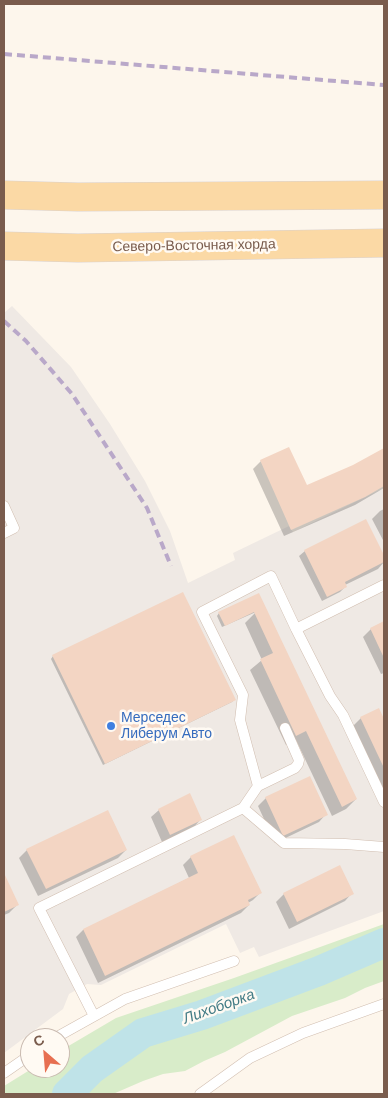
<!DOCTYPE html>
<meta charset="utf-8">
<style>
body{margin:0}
#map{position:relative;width:388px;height:1098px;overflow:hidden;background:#fdf6ec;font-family:Helvetica,sans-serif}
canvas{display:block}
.frame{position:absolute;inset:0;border:5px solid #7a5c4d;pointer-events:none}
.north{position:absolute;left:20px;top:1028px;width:50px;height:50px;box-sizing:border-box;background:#fffaf3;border:1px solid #cabbb1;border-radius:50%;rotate:333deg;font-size:14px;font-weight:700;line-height:20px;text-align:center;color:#7a5c4d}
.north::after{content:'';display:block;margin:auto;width:18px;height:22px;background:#e76f51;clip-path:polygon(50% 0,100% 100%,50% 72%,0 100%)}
</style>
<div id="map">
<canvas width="388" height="1098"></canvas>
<div class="frame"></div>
<div class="north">С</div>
</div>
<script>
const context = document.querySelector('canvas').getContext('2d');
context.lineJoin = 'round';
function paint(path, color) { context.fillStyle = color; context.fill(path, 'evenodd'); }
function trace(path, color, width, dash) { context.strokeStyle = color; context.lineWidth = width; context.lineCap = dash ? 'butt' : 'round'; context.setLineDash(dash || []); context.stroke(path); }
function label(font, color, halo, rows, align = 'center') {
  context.font = font + ' Helvetica,sans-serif'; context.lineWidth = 5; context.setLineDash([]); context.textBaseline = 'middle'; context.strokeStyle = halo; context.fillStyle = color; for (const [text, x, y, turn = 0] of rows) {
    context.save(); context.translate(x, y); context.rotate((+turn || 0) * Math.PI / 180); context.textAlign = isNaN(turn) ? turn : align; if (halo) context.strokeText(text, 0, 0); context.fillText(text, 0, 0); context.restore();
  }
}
paint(new Path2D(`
 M12,306L71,367L110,424L145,481L170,531L188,583L235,560L233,553L289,526L293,532L384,488V911L259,957L254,947L240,953L226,924L101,985L87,984L69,994L63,1009L4,1053V313Z`), '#efe9e4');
paint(new Path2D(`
 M384,924V981L365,988L345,998L292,1016L225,1052L204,1061L185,1071L163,1074L143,1081L113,1094H4V1086L33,1068H60V1051L116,1018L234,978Z`), '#d8ecc9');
paint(new Path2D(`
 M384,450V488L355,505L284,536L253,469L261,461L307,487L354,466Z
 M384,509V542L372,519L380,511Z
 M366,521L384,558V562L378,569L345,585L346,586L340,592L322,601L299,556L305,551Z
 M258,595L356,799L346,809L332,816L296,740L286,745L250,670L262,660L245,623L256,612L222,627L217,616L219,613Z
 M384,623V673L381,674L363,637L371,629Z
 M53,656L234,700L232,702L103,765L51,659Z
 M378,710L384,722V790H383L353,726L361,718Z
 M266,798L326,814L319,822L275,843L258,806Z
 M159,810L200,820L193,828L162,842L151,817Z
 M27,850H126L118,858L38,896L19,858Z
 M191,857L261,892L253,900L248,903L249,905L241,913L98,983L76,937L83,930L189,878L183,865Z
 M4,876L17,905L9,913L4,915Z
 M352,893L345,901L289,929L276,902L284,894Z`), '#0003');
trace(new Path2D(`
 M67,1094L92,1069L143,1033L202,1015L319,971L384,943`), '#bfe3e8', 30);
paint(new Path2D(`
 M289,447L307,485L353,465L384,448V486L365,497L291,530L260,460Z
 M366,519L384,555V562L345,582L347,587L327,597L304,550Z
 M183,592L236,700L105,764L52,655Z
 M259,593L357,799L342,807L306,731L296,736L260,659L273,653L254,612L225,626L218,612Z
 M384,621V658L370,628Z
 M379,708L384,719V768L360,717Z
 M310,776L328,815L283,836L265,797Z
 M190,793L202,820L170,835L158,809Z
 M108,810L127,850L46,889L26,849Z
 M234,835L262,893L248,900L250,905L105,976L83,929L198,873L190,856Z
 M340,865L354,894L297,922L283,893Z
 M4,873L19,905L4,912Z`), '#f3d5c3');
const service = new Path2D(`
 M4,506L14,528L4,533
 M296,629L384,585
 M258,786L295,768L298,764L299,760L285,728
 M243,808L284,843L345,844L384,847
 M94,1016L39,908L243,808L258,786L240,720L243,695L202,612L271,576L296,629L330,696L343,715L384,802
 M55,1038L125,999L234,961
 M4,1073L30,1055
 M200,1094L250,1058L303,1033L384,1004`);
const primary = new Path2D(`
 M4,195L78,197L384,195
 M4,246L78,248L384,243`);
trace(service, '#d1beb0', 11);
trace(primary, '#dad1cd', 29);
trace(service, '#fff', 10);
trace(primary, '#fbd9a5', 28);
trace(new Path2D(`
 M4,54L384,85
 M4,321L26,341L72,394L147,508L171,566`), '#b9a8c9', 4, [8, 5]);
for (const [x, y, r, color] of [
 [111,726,5,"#3f7fe0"]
]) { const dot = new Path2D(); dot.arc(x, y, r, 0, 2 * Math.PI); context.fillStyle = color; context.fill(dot); trace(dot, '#fffaf3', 2); }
label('14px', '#7a5c4d', '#fffaf3', [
 ["Северо-Восточная хорда",194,246,-1]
]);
label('14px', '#366cbe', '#fffaf3', [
 ["Мерседес",121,718],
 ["Либерум Авто",121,734]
], 'left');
label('italic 15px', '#437c86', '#fffaf3', [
 ["Лихоборка",219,1007,-20]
]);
</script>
